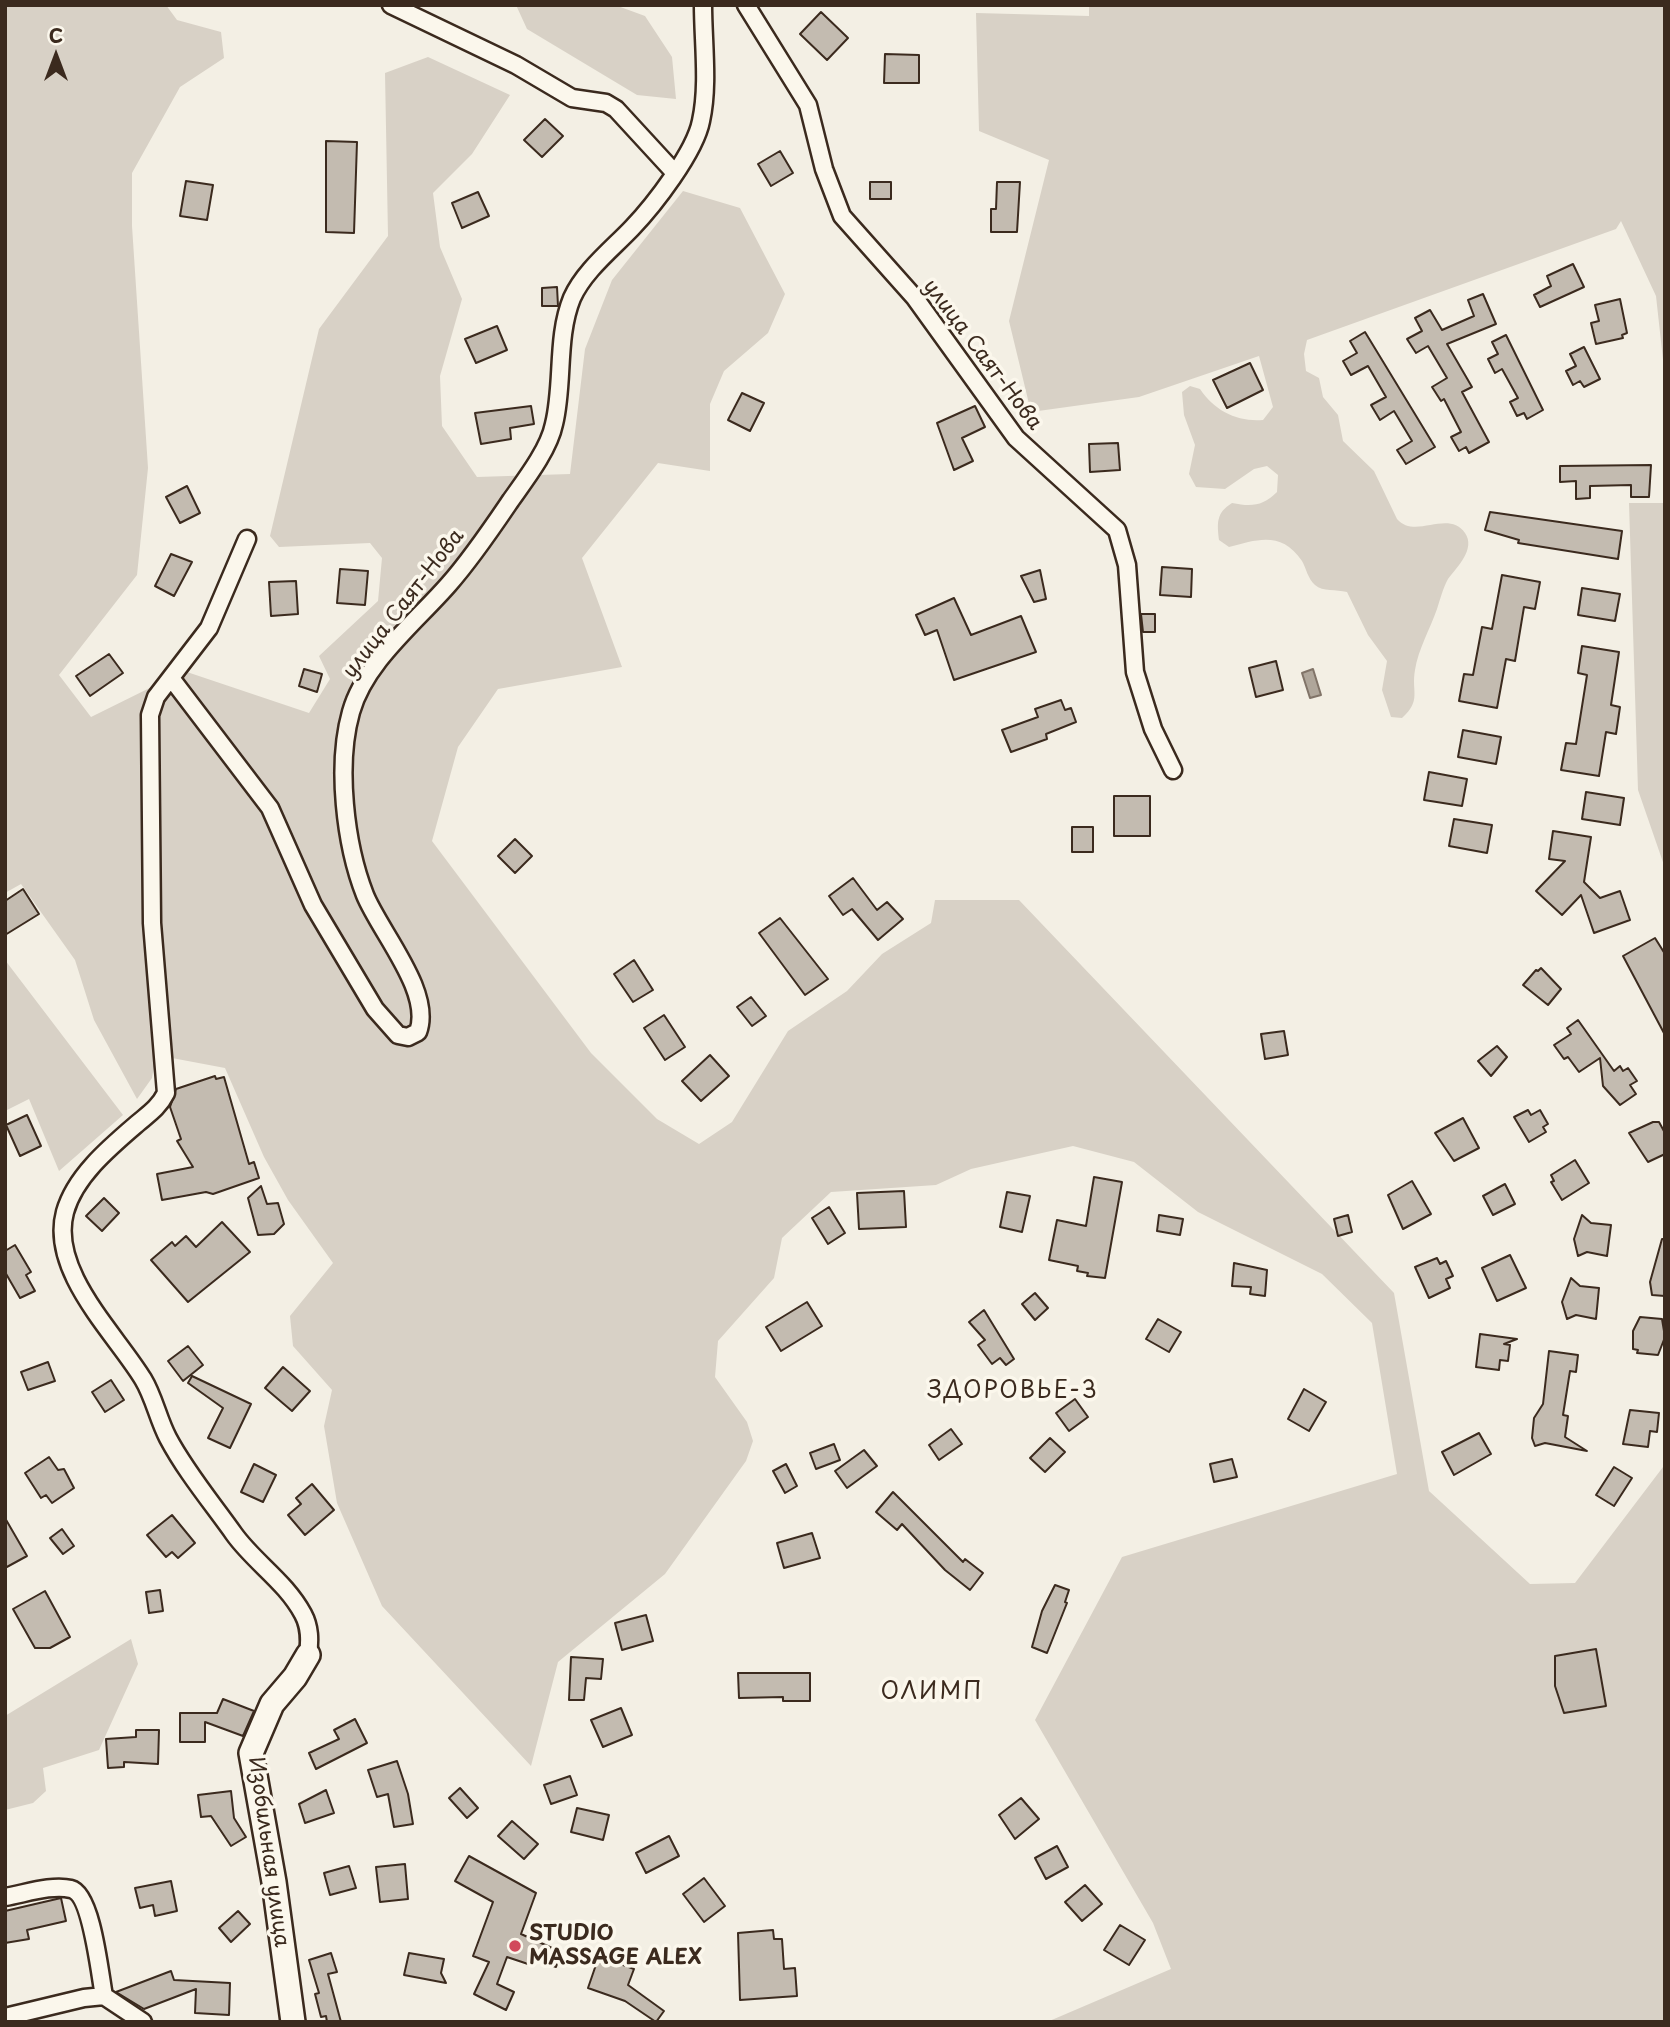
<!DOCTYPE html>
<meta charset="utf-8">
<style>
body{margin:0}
#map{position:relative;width:1670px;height:2027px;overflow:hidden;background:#f3efe4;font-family:"Playpen Sans",sans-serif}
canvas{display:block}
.frame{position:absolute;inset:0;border:7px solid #3b2a1e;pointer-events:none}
.north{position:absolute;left:21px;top:21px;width:70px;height:70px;-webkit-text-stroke:5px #fbf7ec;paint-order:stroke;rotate:0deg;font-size:19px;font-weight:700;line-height:28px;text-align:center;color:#3b2a1e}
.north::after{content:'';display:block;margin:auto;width:24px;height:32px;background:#3b2a1e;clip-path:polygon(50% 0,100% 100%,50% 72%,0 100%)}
</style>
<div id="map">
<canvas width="1670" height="2027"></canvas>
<div class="frame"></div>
<div class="north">С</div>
</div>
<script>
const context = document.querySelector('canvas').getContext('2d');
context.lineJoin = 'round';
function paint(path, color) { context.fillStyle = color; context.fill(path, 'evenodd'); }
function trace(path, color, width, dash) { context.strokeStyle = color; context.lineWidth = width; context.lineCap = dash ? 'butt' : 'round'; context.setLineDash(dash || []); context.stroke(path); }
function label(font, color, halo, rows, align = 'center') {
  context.font = font + ' "Playpen Sans",sans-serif'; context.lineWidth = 7; context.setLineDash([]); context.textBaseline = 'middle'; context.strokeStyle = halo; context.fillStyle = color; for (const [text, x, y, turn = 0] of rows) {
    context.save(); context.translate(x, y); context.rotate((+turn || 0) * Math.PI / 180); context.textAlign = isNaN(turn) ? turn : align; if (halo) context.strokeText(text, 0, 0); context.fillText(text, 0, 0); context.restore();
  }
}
paint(new Path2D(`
 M5,5H166L177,20L221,32L224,58L180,87L132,173V226L148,468L137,575L59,675L91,717L184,671L309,713L330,679L319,656L378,601L382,558L370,543L279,547L270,536L319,329L388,236L385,73L428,57L510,95L472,154L433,193L440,247L462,299L440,376L442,426L477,477L570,474L585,349L612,280L683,191L740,208L785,294L768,333L724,371L710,404V471L658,463L582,558L622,667L498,689L458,747L432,841L591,1053L657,1119L699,1144L732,1122L788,1031L847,991L882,954L931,923L935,900H1019L1394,1293L1429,1491L1530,1584L1575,1583L1663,1467L1665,1446V2022H1047L1171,1969L1153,1923L1035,1720L1122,1557L1397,1474L1372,1323L1322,1274L1198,1212L1134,1162L1073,1146L971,1169L936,1185L831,1192L782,1238L774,1278L718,1341L715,1377L747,1422L753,1441L746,1461L665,1574L558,1662L531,1766L382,1606L337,1503L324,1426L332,1390L293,1346L290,1316L333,1263L288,1200L264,1157L225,1068L156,1055L152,1078L137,1099L94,1020L75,960L21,884L5,893Z
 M516,5H615L645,16L672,57L676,99L637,95L527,29Z
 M1089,5H1665V378L1656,296L1621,221L1616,229L1307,340L1304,354L1306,371L1319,378L1323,397L1338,415L1343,441L1374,471L1397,519C1415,540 1448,509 1465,533C1476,549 1457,567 1448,579C1443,588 1440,600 1437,609C1430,629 1418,650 1415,670C1411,692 1422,700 1402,718L1391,717L1382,690L1387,661L1368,635L1347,592C1336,589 1323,592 1315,585C1308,579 1306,568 1302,561C1282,531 1258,539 1229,547L1219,540C1217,523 1216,513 1232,503C1252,507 1263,506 1277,492L1278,475L1267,466L1254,469L1225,489L1196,487L1189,474L1195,445L1184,415L1182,392L1190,386L1200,389C1215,411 1237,422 1263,420L1273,407L1259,356L1139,397L1031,412L1009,321L1049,160L979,131L976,13L1089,16Z
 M1629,503H1665V868L1638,790Z
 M5,960L123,1115L59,1171L29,1099L5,1111Z
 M131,1639L138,1664L99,1750L43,1768L46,1791L33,1803L5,1810V1716Z`), '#d8d1c6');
const water = new Path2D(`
 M1313,669L1321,695L1310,698L1302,673Z`);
paint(water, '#afa69a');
trace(water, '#817468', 2);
const building = new Path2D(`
 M821,12L848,38L827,60L800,34Z
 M885,54L919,55V83H884Z
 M545,119L563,136L542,157L524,140Z
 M326,141L357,142L354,233L326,232Z
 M780,151L793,173L771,186L758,164Z
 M186,181L213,185L207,220L180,216Z
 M870,182H891V199H870Z
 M997,182H1020L1017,232H991V209H996Z
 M478,192L489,216L462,228L452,203Z
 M1573,264L1584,287L1540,307L1534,295L1551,286L1547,276Z
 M557,287L558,306H542V288Z
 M1483,294L1496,324L1447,344L1472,387L1462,392L1489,442L1469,453L1466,447L1459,451L1451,437L1461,432L1444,399L1441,401L1432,387L1447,378L1428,346L1416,353L1407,339L1422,331L1415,318L1430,310L1442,330L1474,316L1468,300Z
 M1620,299L1627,333L1622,335L1623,338L1596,344L1591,323L1599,321L1595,305Z
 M497,326L507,350L476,363L465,339Z
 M1365,332L1435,447L1406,464L1397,450L1412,441L1394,411L1380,420L1371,405L1386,397L1368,366L1351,375L1343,361L1357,353L1350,341Z
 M1506,335L1543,410L1527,419L1524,413L1517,416L1510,402L1518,398L1502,369L1495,373L1488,359L1498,354L1492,342Z
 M1584,347L1600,379L1584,387L1580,381L1573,385L1566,371L1576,366L1570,354Z
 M1250,363L1263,390L1227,408L1213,380Z
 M742,393L764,403L750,431L728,420Z
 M531,406L534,424L510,428L511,439L481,444L475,413Z
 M975,406L985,427L962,438L973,461L954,470L937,423Z
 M1118,443L1120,470L1090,472L1089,444Z
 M1651,465L1649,497H1631V485L1590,486V498L1576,499V481L1560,482V466Z
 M187,486L200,513L180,523L166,497Z
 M1490,512L1622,531L1618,559L1518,543L1519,540L1485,530Z
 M171,554L192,562L174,596L155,586Z
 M1162,567L1192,569L1191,597L1160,595Z
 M340,569L368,571L365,605L337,603Z
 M1040,570L1046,599L1034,602L1021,576Z
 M1502,575L1540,582L1535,609L1524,607L1515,661L1506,659L1497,708L1459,701L1464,674L1473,675L1482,627L1492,629Z
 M296,581L298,614L271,616L269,582Z
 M1582,588L1620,594L1615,621L1578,615Z
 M954,598L971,635L1021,616L1036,652L954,680L937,630L925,635L916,615Z
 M1141,614H1155V632H1143Z
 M1582,646L1619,652L1611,705L1620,707L1616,734L1606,732L1599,776L1561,770L1566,743L1576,744L1587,675L1578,673Z
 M109,654L123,673L90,696L76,676Z
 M1276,661L1283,690L1256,697L1249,668Z
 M304,669L322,674L317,692L299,686Z
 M1061,700L1065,710L1071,708L1076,722L1046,734L1047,739L1011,752L1002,730L1038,717L1035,709Z
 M1463,730L1501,737L1496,764L1458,757Z
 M1429,772L1467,779L1462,806L1424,800Z
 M1586,792L1624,798L1620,825L1582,819Z
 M1114,796H1150V836H1114Z
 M1454,819L1492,825L1487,853L1449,846Z
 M1072,827H1093V852H1072Z
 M1553,831L1591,837L1584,882L1600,898L1620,891L1630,920L1594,933L1581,895L1562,915L1536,891L1565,861L1549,859Z
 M515,839L532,856L515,873L498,856Z
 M853,878L877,910L887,902L903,919L878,940L852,909L843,915L829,896Z
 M23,889L39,914L5,935V901Z
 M780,918L828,979L805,995L759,933Z
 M1655,938L1665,954V1035L1623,956Z
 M634,960L653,990L633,1002L614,974Z
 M1541,968L1561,989L1548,1005L1523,985L1536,970L1538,971Z
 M751,997L766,1016L752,1026L737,1007Z
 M664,1015L685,1047L665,1060L644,1028Z
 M1578,1020L1614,1071L1620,1066L1623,1071L1628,1068L1637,1081L1630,1085L1636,1094L1620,1105L1603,1086L1600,1058L1579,1072L1568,1057L1564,1059L1554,1045L1571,1034L1567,1028Z
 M1284,1031L1288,1055L1265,1059L1261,1034Z
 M1497,1046L1507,1057L1491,1076L1478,1061Z
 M710,1055L729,1076L701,1101L682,1081Z
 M215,1076L216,1079L224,1077L249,1164L254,1162L259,1178L213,1194L206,1192L162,1200L157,1174L193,1167L177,1141L181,1139L170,1107L176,1089Z
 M1528,1110L1531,1115L1540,1110L1548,1124L1543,1127L1546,1132L1529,1142L1514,1117Z
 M27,1115L41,1146L20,1156L6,1125Z
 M1463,1118L1479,1148L1454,1161L1435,1133Z
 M1653,1122H1659L1665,1133V1154L1648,1162L1629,1133Z
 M1575,1160L1589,1183L1562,1200L1551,1182L1554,1181L1551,1175Z
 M1094,1177L1122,1182L1105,1278L1087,1276L1088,1273L1077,1271L1078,1266L1049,1260L1057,1220L1086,1226Z
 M1412,1181L1431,1214L1403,1229L1388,1195Z
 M1505,1184L1515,1204L1493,1215L1483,1196Z
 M261,1186L267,1204L278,1203L284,1224L274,1234L258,1235L248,1198Z
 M904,1191L906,1227L859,1229L857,1193Z
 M1007,1192L1030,1196L1022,1232L1000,1227Z
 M104,1198L119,1213L102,1231L86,1216Z
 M829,1207L845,1233L828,1244L812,1218Z
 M1159,1215L1183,1219L1180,1235L1157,1231Z
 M1348,1215L1352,1232L1338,1236L1334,1219Z
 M1582,1215L1591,1223L1611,1225L1607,1256L1587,1252L1578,1256L1574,1239Z
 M222,1222L250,1252L188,1302L151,1260L172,1242L175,1246L186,1236L196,1247Z
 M1662,1239H1665V1296L1652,1295L1650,1282Z
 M15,1245L31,1272L26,1275L35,1291L20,1298L5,1272V1251Z
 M1510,1255L1526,1288L1497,1301L1482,1268Z
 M1437,1258L1440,1264L1446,1261L1453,1276L1446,1279L1450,1288L1429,1298L1415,1267Z
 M1234,1263L1267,1270L1265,1296L1250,1294L1251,1287L1232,1286Z
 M1571,1278L1580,1286L1599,1288L1596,1319L1576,1315L1567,1319L1562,1302Z
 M1035,1293L1048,1308L1035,1320L1022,1304Z
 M807,1302L822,1326L781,1351L766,1327Z
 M984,1310L1014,1359L1006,1365L1000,1358L992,1364L978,1345L985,1340L969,1322Z
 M1640,1317L1662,1319L1665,1337L1658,1355L1637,1353L1638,1350L1633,1349V1331Z
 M1158,1319L1181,1332L1169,1352L1146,1339Z
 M1480,1334L1517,1339L1504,1344L1510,1345L1508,1361L1500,1360L1499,1370L1476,1367Z
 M188,1346L203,1365L183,1381L168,1361Z
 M1549,1351L1578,1355L1576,1372L1570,1371L1563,1415L1568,1416L1565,1437L1587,1451L1545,1443L1535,1446L1532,1438L1534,1418L1543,1404Z
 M48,1362L55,1381L28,1390L21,1372Z
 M283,1367L310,1391L292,1411L265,1388Z
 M192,1376L251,1404L230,1448L208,1438L223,1408L188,1383Z
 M111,1380L124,1400L105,1412L92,1392Z
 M1304,1389L1326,1402L1309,1431L1288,1419Z
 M1075,1399L1088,1417L1069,1431L1056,1413Z
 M1630,1410L1659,1413L1657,1432L1650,1431L1648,1447L1623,1444Z
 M951,1429L962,1444L939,1460L929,1445Z
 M1479,1433L1491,1454L1454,1475L1442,1452Z
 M1050,1438L1065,1452L1045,1472L1030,1458Z
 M834,1444L840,1460L816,1469L810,1453Z
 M864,1450L877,1466L847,1488L835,1471Z
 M49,1457L58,1470L64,1469L74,1488L52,1503L46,1495L41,1498L25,1473Z
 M1232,1459L1237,1477L1214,1482L1210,1464Z
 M254,1464L276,1475L263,1502L241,1492Z
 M786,1464L797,1486L785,1493L773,1471Z
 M1614,1467L1632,1478L1614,1506L1596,1495Z
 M312,1484L334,1510L305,1535L288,1515L301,1504L296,1498Z
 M893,1492L963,1562L965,1559L983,1573L970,1590L945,1570L902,1524L897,1530L876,1512Z
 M172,1515L195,1543L178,1558L172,1552L166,1557L147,1535Z
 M5,1518L27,1556L5,1568Z
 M62,1529L74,1546L63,1554L50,1538Z
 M812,1533L820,1558L784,1568L777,1543Z
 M1055,1585L1069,1590L1065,1602L1067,1603L1047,1653L1032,1647L1042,1611Z
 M160,1590L163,1611L149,1613L146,1592Z
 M45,1591L70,1637L50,1648H35L13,1609Z
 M646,1615L653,1641L622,1650L615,1623Z
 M1596,1649L1606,1706L1564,1713L1555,1686V1656Z
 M571,1657L603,1659L601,1679L586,1678L584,1700H569Z
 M738,1673H810V1701H783V1697L739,1698Z
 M223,1699L254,1711L243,1736L205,1722V1742H180V1713H217Z
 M621,1708L632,1735L603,1747L591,1720Z
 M355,1719L367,1743L316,1769L309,1753L339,1739L334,1730Z
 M136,1730H159L158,1764L124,1762V1767L108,1768L106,1739L136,1737Z
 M397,1761L408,1794L413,1824L394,1827L388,1794L377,1797L368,1770Z
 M570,1776L577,1795L551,1804L544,1785Z
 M460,1788L478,1808L467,1818L449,1798Z
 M326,1790L334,1813L305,1823L299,1804Z
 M231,1791L234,1818L246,1837L231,1846L211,1816L201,1817L198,1795Z
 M1021,1798L1039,1819L1015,1839L999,1815Z
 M577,1808L609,1815L603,1840L571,1832Z
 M512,1821L538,1844L524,1859L498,1836Z
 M669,1836L679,1856L646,1873L636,1853Z
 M1057,1846L1068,1867L1046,1879L1035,1858Z
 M469,1856L536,1893L521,1934L561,1952L556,1967L531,1958L528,1964L507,1957L497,1984L514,1992L506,2010L474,1994L489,1962L473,1956L493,1902L455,1881Z
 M405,1864L408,1899L380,1902L376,1867Z
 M349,1866L356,1888L330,1895L324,1873Z
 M704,1878L725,1906L704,1922L683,1894Z
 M171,1881L177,1911L155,1916L153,1905L140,1908L135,1888Z
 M1085,1885L1102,1904L1082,1921L1065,1902Z
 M61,1898L66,1921L27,1930L29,1939L5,1943V1911Z
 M238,1911L250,1924L231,1942L219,1928Z
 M1120,1925L1145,1940L1129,1965L1104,1950Z
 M773,1930L774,1939H782L784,1969L795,1968L797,1996L740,2000L738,1933Z
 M331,1953L337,1972L328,1974L341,2022H327L326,2016L321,2017L315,1994L319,1993L309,1960Z
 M409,1953L444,1959L441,1973L446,1983L404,1975Z
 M599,1956L634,1969L628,1985L664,2011L656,2022L625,2001L588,1988Z
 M171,1971L174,1980L230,1983L229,2015L195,2013L196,1989L144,2009L116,1992Z`);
paint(building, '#c3bbb0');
trace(building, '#3b2a1e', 2);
const street = new Path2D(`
 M391,5L516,65L572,98L606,103L616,109L674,172
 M746,5L808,105L824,169L842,216L915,298L1016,438L1117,530L1127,565L1135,672L1153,729L1173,770
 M247,539L209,628L156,697L150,715L152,923L166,1093C159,1107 150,1113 138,1123C110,1147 75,1176 65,1212C49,1271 115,1333 143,1379C154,1397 158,1419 168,1438C186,1472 212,1503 234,1534C254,1562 286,1582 303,1614C310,1627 310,1640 308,1655
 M171,678L270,808L313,905L375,1009L398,1035L408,1037L418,1032C433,992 380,932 365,895C345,844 336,765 351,712C365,662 416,622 449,584C472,558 492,528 511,500C526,479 549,449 554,424C564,384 556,337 572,298C584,271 612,249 632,228C654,205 695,152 701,121C709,85 703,42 703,5
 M5,1897C24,1894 52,1884 71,1889C92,1894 100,1976 104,1996
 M5,2017L84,1998L104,1996L143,2022`);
const secondary = new Path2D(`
 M293,2022L274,1882L251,1753L272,1704L295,1677L308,1655`);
trace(street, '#3b2a1e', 21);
trace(secondary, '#3b2a1e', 28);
trace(street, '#fbf7ec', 16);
trace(secondary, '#fbf7ec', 23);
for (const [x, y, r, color] of [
 [515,1946,7,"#d1495b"]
]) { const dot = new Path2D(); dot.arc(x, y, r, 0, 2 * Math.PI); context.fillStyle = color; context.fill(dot); trace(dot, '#fbf7ec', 2.5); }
label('21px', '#3b2a1e', '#fbf7ec', [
 ["улица Саят-Нова",982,355,53],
 ["улица Саят-Нова",404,604,-52],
 ["Изобильная улица",268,1852,82]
]);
label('bold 21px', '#3b2a1e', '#fbf7ec', [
 ["STUDIO",529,1934],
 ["MASSAGE ALEX",529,1958]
], 'left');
context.letterSpacing = '2px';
label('23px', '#3b2a1e', '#fbf7ec', [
 ["ЗДОРОВЬЕ-3",1013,1392],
 ["ОЛИМП",932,1693]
]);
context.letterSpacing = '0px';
</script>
